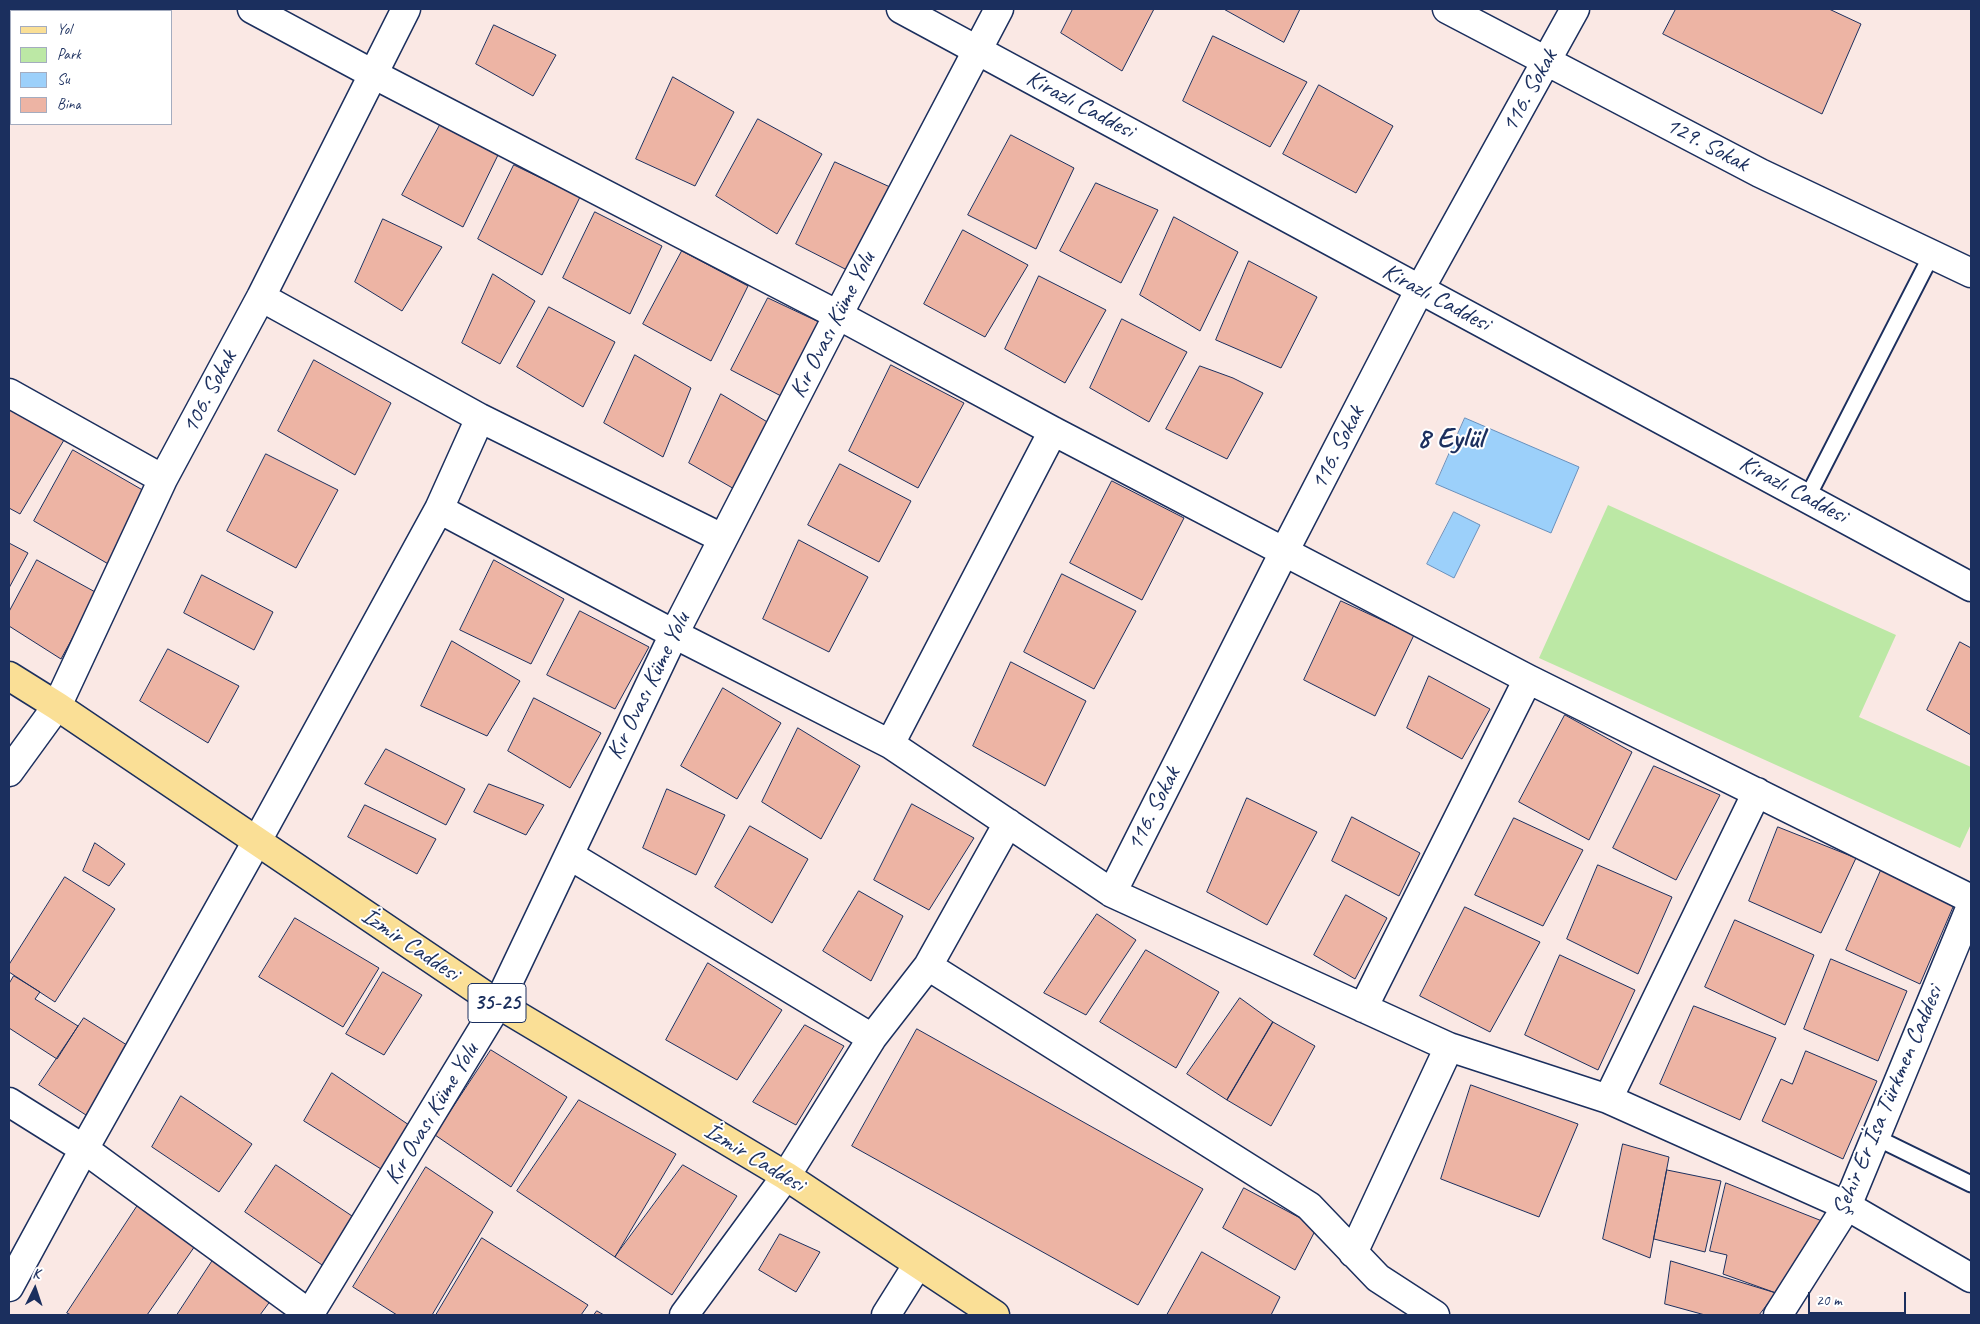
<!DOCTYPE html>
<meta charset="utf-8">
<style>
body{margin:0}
#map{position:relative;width:1980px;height:1324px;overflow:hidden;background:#fae8e4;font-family:Caveat,sans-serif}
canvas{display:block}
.frame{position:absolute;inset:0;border:10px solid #1b2f5e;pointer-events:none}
.legend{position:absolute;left:10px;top:10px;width:162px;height:115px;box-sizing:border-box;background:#fff;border:1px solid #a4acbf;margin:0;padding:6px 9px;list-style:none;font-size:15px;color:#1b2f5e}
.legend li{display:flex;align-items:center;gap:10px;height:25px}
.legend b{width:25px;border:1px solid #a4acbf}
.north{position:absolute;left:10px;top:1264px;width:50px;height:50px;-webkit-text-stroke:4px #fff;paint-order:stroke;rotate:4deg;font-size:14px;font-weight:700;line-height:20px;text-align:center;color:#1b2f5e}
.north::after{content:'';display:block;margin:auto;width:18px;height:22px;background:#1b2f5e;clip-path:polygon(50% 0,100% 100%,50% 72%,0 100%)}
.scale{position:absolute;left:1808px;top:1292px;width:98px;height:22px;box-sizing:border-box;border:2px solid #1b2f5e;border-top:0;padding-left:6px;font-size:15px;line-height:18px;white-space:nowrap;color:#1b2f5e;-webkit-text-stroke:4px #fff;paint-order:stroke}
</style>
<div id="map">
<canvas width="1980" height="1324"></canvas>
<div class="frame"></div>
<ul class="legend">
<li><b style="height:6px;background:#fadf96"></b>Yol</li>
<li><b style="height:14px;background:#bce8a5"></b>Park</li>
<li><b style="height:14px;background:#9cd0fa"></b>Su</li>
<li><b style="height:14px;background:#edb4a4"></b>Bina</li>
</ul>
<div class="north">K</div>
<div class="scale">20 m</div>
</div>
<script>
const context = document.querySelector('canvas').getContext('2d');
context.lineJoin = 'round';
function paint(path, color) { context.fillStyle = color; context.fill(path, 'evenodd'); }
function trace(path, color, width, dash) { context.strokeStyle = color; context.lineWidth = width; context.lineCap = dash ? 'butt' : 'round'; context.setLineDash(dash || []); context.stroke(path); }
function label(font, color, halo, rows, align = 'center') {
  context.font = font + ' Caveat,sans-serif'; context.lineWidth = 4; context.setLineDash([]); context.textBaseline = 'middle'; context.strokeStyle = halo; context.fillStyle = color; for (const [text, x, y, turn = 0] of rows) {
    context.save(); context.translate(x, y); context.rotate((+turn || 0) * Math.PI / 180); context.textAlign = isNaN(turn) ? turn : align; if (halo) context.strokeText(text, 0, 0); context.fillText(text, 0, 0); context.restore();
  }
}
paint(new Path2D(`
 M1608,505L1896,635L1859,717L1971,767V824L1960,848L1539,658Z`), '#bce8a5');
const water = new Path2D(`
 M1465,418L1579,467L1551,533L1436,484Z
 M1454,512L1480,525L1454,578L1427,564Z`);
paint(water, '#9cd0fa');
trace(water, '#6890bc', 1);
const building = new Path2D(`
 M1073,9H1154L1122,71L1061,33Z
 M1224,9H1300L1284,42Z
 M1676,9H1829L1861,24L1822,114L1663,34Z
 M494,25L556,55L533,96L476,64Z
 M1213,36L1307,82L1270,147L1183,101Z
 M673,77L734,112L695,186L636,159Z
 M1319,85L1393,126L1356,193L1283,154Z
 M758,119L822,154L777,234L716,196Z
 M440,125L498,155L463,227L402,195Z
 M1011,135L1074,168L1036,249L968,215Z
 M835,162L890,187L847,270L796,244Z
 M514,165L580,197L542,275L478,239Z
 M1096,183L1158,210L1121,283L1060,251Z
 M595,212L662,246L630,314L563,278Z
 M1174,217L1238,252L1200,331L1140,295Z
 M383,219L442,247L402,311L355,282Z
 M963,230L1028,265L985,337L924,304Z
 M682,251L748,286L711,361L643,324Z
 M1249,261L1317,297L1281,368L1216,340Z
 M493,274L535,301L500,364L462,343Z
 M1039,276L1106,310L1065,383L1005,349Z
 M768,298L821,323L781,396L731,370Z
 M549,307L615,342L583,407L517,367Z
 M1122,319L1187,352L1149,422L1090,388Z
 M635,355L691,388L663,457L604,423Z
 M314,360L391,403L355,475L278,431Z
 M891,365L964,403L918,488L849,451Z
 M1200,366L1233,378L1263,393L1227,459L1166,429Z
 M721,394L769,423L736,490L689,463Z
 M9,405L64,440L20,514L9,508Z
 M73,450L153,496L117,569L34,521Z
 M266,454L338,490L296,568L227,531Z
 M840,464L911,501L879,562L808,525Z
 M1112,481L1184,518L1142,600L1070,563Z
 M799,540L868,577L829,652L763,619Z
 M9,543L28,553L9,588Z
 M37,560L97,593L61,659L9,626V612Z
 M494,560L564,599L531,664L460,630Z
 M1062,574L1136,611L1094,689L1024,652Z
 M202,575L273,612L254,650L184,613Z
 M1341,601L1414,635L1375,716L1304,680Z
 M580,611L649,647L615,709L547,675Z
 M452,641L520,681L487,736L421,706Z
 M1960,642L1971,648V735L1927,710Z
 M168,649L239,686L208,743L140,701Z
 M1011,662L1086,701L1045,786L973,746Z
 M1429,676L1490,709L1462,759L1407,728Z
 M723,688L781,723L737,799L681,766Z
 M534,698L601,733L570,788L508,751Z
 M1565,715L1632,752L1589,840L1519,802Z
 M798,728L860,766L821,839L762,802Z
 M386,749L465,789L446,825L365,784Z
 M1654,766L1720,795L1676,880L1613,848Z
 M489,784L544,805L526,835L474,812Z
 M667,789L725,815L696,875L643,848Z
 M1247,798L1317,832L1267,925L1207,892Z
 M912,804L974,838L929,910L874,880Z
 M365,805L436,839L417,874L348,837Z
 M1352,817L1420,853L1399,896L1332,861Z
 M1514,818L1583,850L1543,926L1475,895Z
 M750,826L808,859L772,923L715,887Z
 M1778,827L1856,858L1821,933L1749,901Z
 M95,843L125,864L109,886L83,871Z
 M1598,865L1672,897L1638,974L1567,939Z
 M1882,868L1956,900L1920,984L1846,950Z
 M65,877L115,909L55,1002L9,972V965Z
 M859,891L903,916L871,981L823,951Z
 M1346,895L1387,918L1355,979L1314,955Z
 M1465,907L1540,942L1490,1032L1420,996Z
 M1097,914L1136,940L1086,1015L1044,993Z
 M295,918L379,968L343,1027L259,977Z
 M1735,920L1814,955L1785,1025L1705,987Z
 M1146,950L1219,992L1176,1068L1100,1022Z
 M1560,955L1635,990L1598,1070L1525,1035Z
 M1831,959L1907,991L1878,1061L1804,1029Z
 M708,963L782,1010L737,1080L666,1040Z
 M383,972L422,995L384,1055L346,1034Z
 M14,976L40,992L35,999L78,1026L57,1059L9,1028V984Z
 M1240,998L1273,1022L1227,1100L1187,1074Z
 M1694,1006L1776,1038L1740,1120L1660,1084Z
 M84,1018L130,1047L86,1115L39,1085Z
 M1273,1022L1315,1046L1271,1126L1227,1100Z
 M805,1025L844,1046L796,1125L753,1102Z
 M917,1029L1203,1189L1138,1305L852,1146Z
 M491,1050L567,1097L511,1187L435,1135Z
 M1806,1051L1877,1081L1843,1159L1762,1121L1781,1079L1792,1084Z
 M332,1073L409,1125L381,1169L304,1121Z
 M1471,1085L1578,1124L1539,1217L1441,1179Z
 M181,1096L252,1144L219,1192L152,1147Z
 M579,1100L676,1154L615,1257L517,1191Z
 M1623,1144L1669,1157L1650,1258L1603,1239Z
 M276,1165L355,1218L325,1267L245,1212Z
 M683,1165L737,1196L672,1295L615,1257Z
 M426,1167L493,1212L432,1315H397L353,1287Z
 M1667,1170L1721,1181L1705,1252L1654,1239Z
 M1726,1183L1822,1221L1776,1293L1723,1274L1727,1255L1710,1251Z
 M1244,1188L1317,1227L1295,1270L1223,1228Z
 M138,1205L197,1243L147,1315H71L67,1313Z
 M780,1234L820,1252L796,1292L759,1270Z
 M482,1238L588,1305L581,1315H436Z
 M1202,1252L1280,1297L1271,1315H1167Z
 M213,1260L271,1300L260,1315H177Z
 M1671,1261L1776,1293L1759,1315H1705L1665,1304Z
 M597,1311L604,1315H594Z`);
paint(building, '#edb4a4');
trace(building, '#1b2f5e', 1);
const service = new Path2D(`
 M1807,498L1932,254
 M1875,1137L1971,1184`);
const minor = new Path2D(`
 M252,9L373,74L838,315L1053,431L1528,679L1971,899
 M1447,9L1760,173L1971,273
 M9,19L11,15
 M261,297L480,418L722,538
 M9,393L163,479
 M439,509L674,634L890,744L1112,893L1449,1047L1608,1099L1847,1206L1971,1278
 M890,744L1053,431
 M9,772L57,706L163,479L261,297L406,9
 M569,855L872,1038
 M1112,893L1284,552L1420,289L1575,9
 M928,966L1309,1206L1378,1278L1435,1315
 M1363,1008L1528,679
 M1608,1099L1757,792
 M9,1102L84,1149L311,1315
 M1353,1253L1449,1047
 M9,1287L84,1149L257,841L439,509L480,418
 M309,1315L498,1004L674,634L838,315L999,9
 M684,1315L786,1176L872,1038L928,966L1008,823
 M886,1315L918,1264`);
const tertiary = new Path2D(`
 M1778,1315L1847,1206L1971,906`);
const secondary = new Path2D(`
 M901,9L1971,587`);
const primary = new Path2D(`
 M9,676L57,706L498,1004L786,1176L995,1315`);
trace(service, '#1b2f5e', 19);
trace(minor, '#1b2f5e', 31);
trace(tertiary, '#1b2f5e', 31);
trace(secondary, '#1b2f5e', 31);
trace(primary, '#1b2f5e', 31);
trace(service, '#fff', 15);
trace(minor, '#fff', 28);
trace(tertiary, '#fff', 28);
trace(secondary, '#fff', 28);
trace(primary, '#fadf96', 28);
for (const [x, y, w] of [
 [497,1003,58]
]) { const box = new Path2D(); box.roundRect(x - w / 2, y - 19.5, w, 39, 4); context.fillStyle = '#fff'; context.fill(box); trace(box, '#1b2f5e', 1); }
label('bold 22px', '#1b2f5e', null, [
 ["35-25",497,1003]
]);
label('24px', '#1b2f5e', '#fff', [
 ["116. Sokak",1530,91,-61],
 ["Kirazlı Caddesi",1080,105,28],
 ["129. Sokak",1707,145,28],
 ["Kirazlı Caddesi",1436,298,28],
 ["Kır Ovası Küme Yolu",833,325,-63],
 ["106. Sokak",210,392,-62],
 ["116. Sokak",1338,448,-63],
 ["Kirazlı Caddesi",1793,490,28],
 ["Kır Ovası Küme Yolu",649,686,-64],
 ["116. Sokak",1154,809,-63],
 ["İzmir Caddesi",410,945,34],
 ["Şehir Er İsa Türkmen Caddesi",1888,1101,-67],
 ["Kır Ovası Küme Yolu",432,1114,-59],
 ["İzmir Caddesi",754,1158,31]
]);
label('bold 29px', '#1b2f5e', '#fff', [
 ["8 Eylül",1450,439]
]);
</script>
